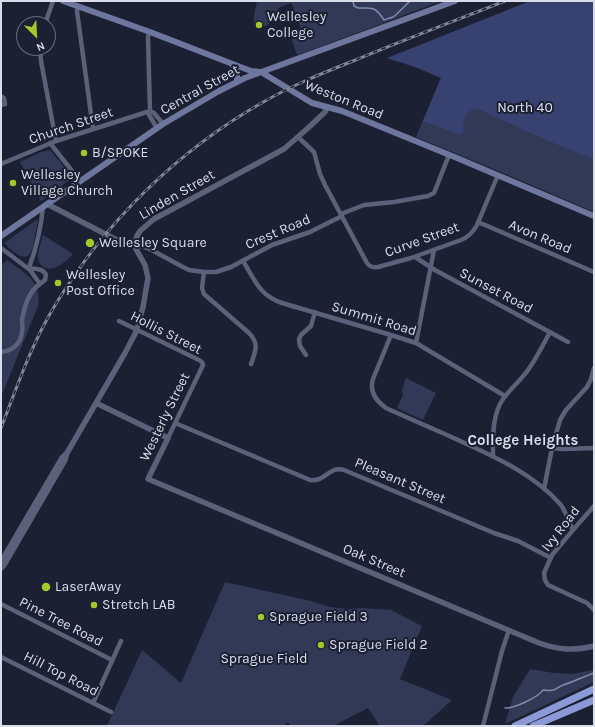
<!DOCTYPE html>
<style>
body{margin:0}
#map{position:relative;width:595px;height:727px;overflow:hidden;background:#1b2033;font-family:Karla,sans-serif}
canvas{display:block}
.frame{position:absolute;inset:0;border:2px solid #d9ddea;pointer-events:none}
.north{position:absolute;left:16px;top:16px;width:40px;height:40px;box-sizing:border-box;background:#1b2033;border:1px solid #676c7c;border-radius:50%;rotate:156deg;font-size:11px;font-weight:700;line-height:16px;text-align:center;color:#d9ddea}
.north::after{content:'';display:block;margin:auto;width:14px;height:18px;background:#a1c929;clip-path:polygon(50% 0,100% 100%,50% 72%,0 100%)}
</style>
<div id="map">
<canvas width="595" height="727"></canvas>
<div class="frame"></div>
<div class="north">N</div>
</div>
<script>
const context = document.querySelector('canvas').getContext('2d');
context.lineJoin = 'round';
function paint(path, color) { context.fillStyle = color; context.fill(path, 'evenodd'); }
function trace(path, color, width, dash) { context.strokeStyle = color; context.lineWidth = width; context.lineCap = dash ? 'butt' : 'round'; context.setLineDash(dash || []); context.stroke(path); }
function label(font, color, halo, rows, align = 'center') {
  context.font = font + ' Karla,sans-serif'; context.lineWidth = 4; context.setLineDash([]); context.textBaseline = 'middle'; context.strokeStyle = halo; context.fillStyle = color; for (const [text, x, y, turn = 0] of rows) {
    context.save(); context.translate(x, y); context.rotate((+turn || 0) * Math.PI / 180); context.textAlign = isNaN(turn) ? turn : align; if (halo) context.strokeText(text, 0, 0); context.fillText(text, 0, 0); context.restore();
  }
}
paint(new Path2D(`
 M257,1H441L368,29L297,55L291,37L292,32L301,28L293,9L294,8L291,3L278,8L281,15L266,26L254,27V15Z
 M594,17V212L496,170L416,137L441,78L418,68Z
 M50,150L72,176V178L41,201L20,162L41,152Z
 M37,220L38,221L32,250C26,266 11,249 4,243L35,221Z
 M43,235L73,254C66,262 51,275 41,265C39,263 38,260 38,257C38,250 41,242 43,235Z
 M7,260C25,273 42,281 38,306L1,397V266Z
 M406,378L436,393L423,420L397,408L403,395L402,390Z
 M225,582L311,601L329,607L349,609L362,608L391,610L422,626L400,679L452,700L423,726H380L368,708L333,726H291L288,722L283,726H107L142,650L181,683Z
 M530,669L554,673L572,674L594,670V682L505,724L513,697Z`), '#323957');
paint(new Path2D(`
 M530,1H594V159L546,140L478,109C475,110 472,110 470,111C463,115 463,124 464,131L461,135L423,121L441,78L418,68L387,58Z`), '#384271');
trace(new Path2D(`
 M353,1L354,6L358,8C372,8 375,6 384,20C386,19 391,18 393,17C395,16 408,3 410,1
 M505,708C513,709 539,697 543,690C546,690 550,691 553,690C556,690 558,687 561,686C572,682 583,677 594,673`), '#7f89b0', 1.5);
trace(new Path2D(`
 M78,6L77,11L93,129
 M45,24L53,1
 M150,32L148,37L150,111L149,115L157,128
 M40,48L41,61L56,141
 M1,96L4,98L5,104L1,105
 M150,111L154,113L163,124
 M298,137L314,152L320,174L325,185L367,263C370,267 373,268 378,267L411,258L461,240C469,237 473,232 477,225L498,175
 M50,143L80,181
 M1,164L56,141L150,111
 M341,214L364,205L394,202L428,196L434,193L436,188L449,155
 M478,222L594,272
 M135,245L148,248L181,266L189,270L204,272H216L231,267L272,245L310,232L342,216
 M1,248L30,270L40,284L45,280L46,275C43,268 35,269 29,268
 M415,257L435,270L568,342
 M243,261C255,280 259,295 282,303L391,335L416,343L505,396
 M29,268C36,249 41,228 43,207
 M204,272L202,288L204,294L249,333C260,344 255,352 251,364
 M119,321L199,360L202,362L203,365L168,438
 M391,335L373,379C369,392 376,401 386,408C410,419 434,429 458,440C495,457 534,474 561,505C566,512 569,522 573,530
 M416,343L434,250
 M1,352C12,351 21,344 22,332C23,328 22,324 22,320C24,308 29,291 40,284
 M306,355L300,346L299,339L301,335L311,326L315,312
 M175,423L310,480C326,482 328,466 344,470L494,533L518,541L551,558
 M552,448L564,449L594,448
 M493,456C493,437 492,415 503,399C511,388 521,380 528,370C536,359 543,345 550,332
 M544,489L552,448L560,420L566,410L587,387L591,379L594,368
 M594,506L573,530L552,555L544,573L545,580L548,585L587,603L594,610
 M1,604L112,660
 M1,657L111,712
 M93,703L121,641
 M483,726L502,651L509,630`), '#5b6178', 4.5);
trace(new Path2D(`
 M47,204L117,240L126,244L135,245
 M96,403L168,438L148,479L539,643C559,650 573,651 594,646
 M1,562L62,458L67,453L125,353L136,332L143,307L148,278L145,265L136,249L135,242L137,236L140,231L154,219L284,149L308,128L325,112L327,107
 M1,568L4,565L65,460L67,453`), '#5b6178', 5.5);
trace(new Path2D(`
 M63,1L150,32L243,68L251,71L261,72L312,103L342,111L457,158L594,216
 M232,64L237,72V82
 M1,236L163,124L219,91L245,78L455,1`), '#6d769c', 6);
trace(new Path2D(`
 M515,726L594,689
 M533,726L594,700`), '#8b9ad7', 7);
const rail = new Path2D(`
 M1,428C17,387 31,345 54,307C105,222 178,150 265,101C293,85 323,73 353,61C403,40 454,21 505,1`);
trace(rail, '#828696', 3);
trace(rail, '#1b2033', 1.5, [4.5]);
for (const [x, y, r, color] of [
 [259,25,4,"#a1c929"],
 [84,153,4,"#a1c929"],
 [13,183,4,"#a1c929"],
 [90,243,5,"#a1c929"],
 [58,283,4,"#a1c929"],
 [46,587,5,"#a1c929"],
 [94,605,4,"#a1c929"],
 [261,617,4,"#a1c929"],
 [321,645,4,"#a1c929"]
]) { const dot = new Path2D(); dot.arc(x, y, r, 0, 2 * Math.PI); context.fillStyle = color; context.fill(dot); trace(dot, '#1b2033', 1.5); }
label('14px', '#d9ddea', '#1b2033', [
 ["Wellesley",267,17],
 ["College",267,33],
 ["B/SPOKE",92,153],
 ["Wellesley",21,175],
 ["Village Church",21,191],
 ["Wellesley Square",99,243],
 ["Wellesley",66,275],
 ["Post Office",66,291],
 ["LaserAway",55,587],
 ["Stretch LAB",102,605],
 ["Sprague Field 3",269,617],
 ["Sprague Field 2",329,645]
], 'left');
label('14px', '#d9ddea', '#1b2033', [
 ["Central Street",200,90,-29],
 ["Weston Road",344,100,22],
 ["Church Street",71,126,-19],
 ["Linden Street",177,195,-30],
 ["Crest Road",278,232,-23],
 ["Avon Road",540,237,23],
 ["Curve Street",422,240,-20],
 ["Sunset Road",496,291,28],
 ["Summit Road",374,319,17],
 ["Hollis Street",166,333,27],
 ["Westerly Street",165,417,-64],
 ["Pleasant Street",400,481,23],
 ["Ivy Road",561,529,-52],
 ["Oak Street",374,561,23],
 ["Pine Tree Road",61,622,27],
 ["Hill Top Road",61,674,27]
]);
label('14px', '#dce0f0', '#1b2033', [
 ["North 40",525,108],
 ["Sprague Field",264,659]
]);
label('bold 15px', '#d9ddea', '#1b2033', [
 ["College Heights",523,441]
]);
</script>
